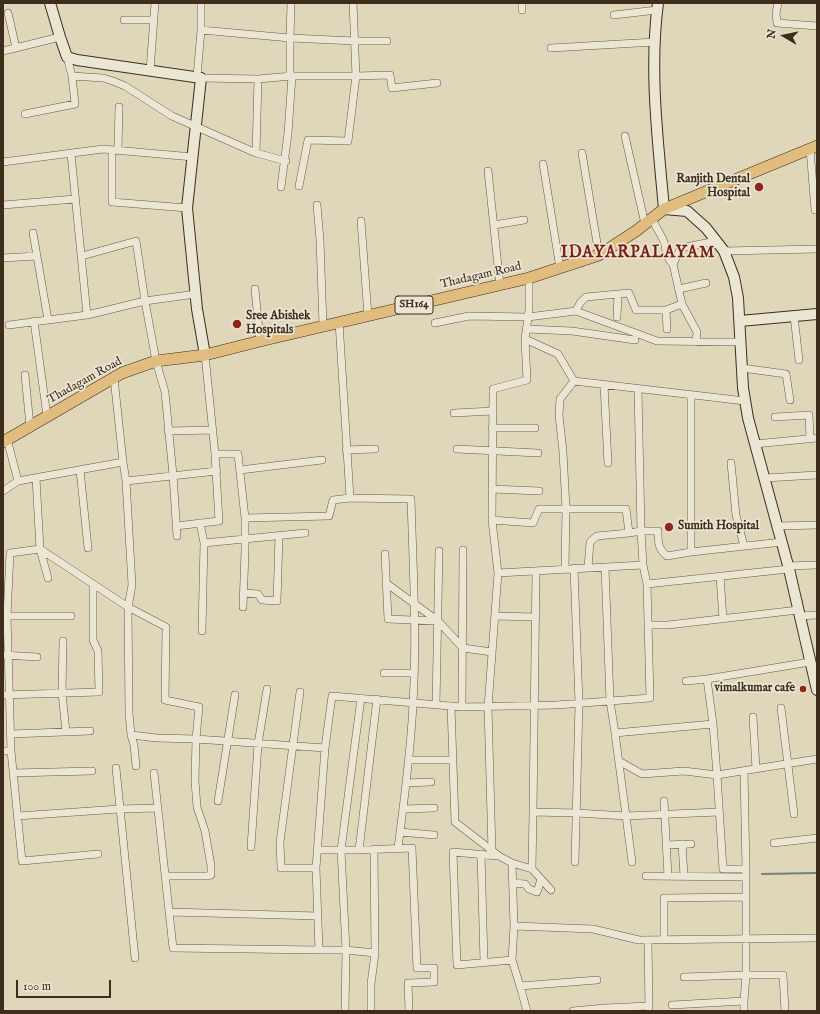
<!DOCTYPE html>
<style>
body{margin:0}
#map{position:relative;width:820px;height:1014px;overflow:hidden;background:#e0d7bb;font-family:"IM FELL English",serif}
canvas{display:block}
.frame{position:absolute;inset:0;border:4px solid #3e2d1d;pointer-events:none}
.north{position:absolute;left:764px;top:16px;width:40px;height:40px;-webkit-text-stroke:3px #ebe5d3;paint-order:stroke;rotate:279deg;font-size:11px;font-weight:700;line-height:16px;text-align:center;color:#3e2d1d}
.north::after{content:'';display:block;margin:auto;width:14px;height:18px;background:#3e2d1d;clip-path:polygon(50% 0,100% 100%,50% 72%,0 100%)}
.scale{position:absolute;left:16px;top:980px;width:95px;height:18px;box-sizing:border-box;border:2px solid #3e2d1d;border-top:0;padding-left:5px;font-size:12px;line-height:14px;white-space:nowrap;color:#3e2d1d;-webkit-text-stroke:3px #ebe5d3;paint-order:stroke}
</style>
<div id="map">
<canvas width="820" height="1014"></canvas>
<div class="frame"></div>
<div class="north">N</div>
<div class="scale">100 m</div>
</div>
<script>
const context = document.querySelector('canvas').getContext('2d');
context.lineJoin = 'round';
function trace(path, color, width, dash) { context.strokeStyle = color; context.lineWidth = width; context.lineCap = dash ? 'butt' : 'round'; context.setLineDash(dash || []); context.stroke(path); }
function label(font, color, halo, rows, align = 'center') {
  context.font = font + ' "IM FELL English",serif'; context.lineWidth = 3.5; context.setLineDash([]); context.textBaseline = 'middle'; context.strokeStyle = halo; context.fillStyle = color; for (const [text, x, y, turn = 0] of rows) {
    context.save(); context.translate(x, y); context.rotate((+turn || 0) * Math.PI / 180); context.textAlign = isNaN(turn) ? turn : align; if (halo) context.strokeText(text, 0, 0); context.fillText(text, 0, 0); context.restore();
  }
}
trace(new Path2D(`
 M762,874L817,873`), '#74807b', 2);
const street = new Path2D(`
 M291,3L290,38L355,41H387
 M778,3L776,13L777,23L817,26
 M522,10V3
 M8,13L16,48
 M614,15L657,10
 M124,20H154
 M201,30L290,38V76
 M551,48L655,42
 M3,51L60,37
 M150,71L155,3
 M72,76L103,78L113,81L125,86L172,116L256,153L286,161
 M197,77L201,30V3
 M201,78L258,79L292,76H356L353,3
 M25,114L75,104L72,76L67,57
 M625,136L645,224
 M810,149L815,210H817
 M112,150V202L187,208
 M118,150L119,107
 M256,153L258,79
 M582,153L599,255
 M71,154L87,315L145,301L156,361L165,392L173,475L177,536
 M3,162L103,149L193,157
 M543,164L560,268
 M488,171L500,285
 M299,186L308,140L348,141L356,76L390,75L392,88L437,83
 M281,187L288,133L292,76
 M3,205L75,199
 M317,205L320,240L323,326
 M652,219C655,226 663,237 665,245C666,252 667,259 673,264
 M361,221L368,316
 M494,225L524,220
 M33,233L48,320
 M724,251L817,249
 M82,256L136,241L145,301L196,294
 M3,258L37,256
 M255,289L260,341
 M679,289L706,283
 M666,310L667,329
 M576,311L657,341L740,342
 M794,316L799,360
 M617,317L618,294
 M34,321L47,416
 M339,322L350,498
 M435,323L469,316L528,317L576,311L580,303L586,297L629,293L636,310H666L682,304
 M9,325L87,315
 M527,329L572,331L635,340
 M525,339L558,354L574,381L745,401
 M696,342L697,332L682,304L673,264L681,248L716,241
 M205,355L215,454H238L245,518L329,516L333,500L350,498L411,499C413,567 417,635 413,703C411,752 404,800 398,848
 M742,368L786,374L790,400
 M25,375L30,426
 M114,378L123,462
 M604,385L608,463
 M638,389L641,531H658C658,542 658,549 667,556L691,552
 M691,395V552L782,542
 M454,413L493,411
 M775,417L809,415L810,439
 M492,428H535
 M168,431L213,430
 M7,439L18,481L123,462L126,481L132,585L128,607L166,627L165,700L199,707L196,739L325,748
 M755,444L817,438
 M457,449L538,453
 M346,450L375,449
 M731,463L736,515L744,546
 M80,470L88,548
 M240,470L322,460
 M765,478L817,475
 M126,481L217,471
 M492,489L539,491
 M3,491L18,481
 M492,520L493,389L527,380L525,339L529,310V278
 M200,523L204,543L202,631
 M176,526L219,521L215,454
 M778,526L817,525
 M204,543L305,533
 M40,549L128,607L129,713L131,735L157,738L196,739L195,781L197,807L205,831L211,866V875L207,876H166
 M40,549L48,578
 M385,554L388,619L437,621
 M788,566L817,565
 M605,567L610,701L615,733L713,724L717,775L817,759
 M574,568L579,703L575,862
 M588,568L590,542L597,536L629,533
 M565,569L566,509L563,452L559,415L560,399L574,381
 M536,571L533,812L577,813L626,816L632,862
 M498,573L492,520L533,523L539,509H626L629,533L641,531L643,565
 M720,576L723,619
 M386,583L438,621L463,648L492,652
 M244,593L258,594L262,600L277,601L279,536
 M243,607L245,551V518
 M3,615L7,616L10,553L40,549L36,478
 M495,616L536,617
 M800,616L817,615
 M648,625H668L798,610
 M63,641L62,693L66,732
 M3,655L37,657
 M384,673H414
 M707,679L713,724
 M686,681L707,679L810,662
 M300,692L280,842L281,868H316
 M3,695L99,692L98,651L93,640V584
 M436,705L439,551
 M451,706L455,822L499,856L512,863L514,926L593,929L639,940L817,938
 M462,707L463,550
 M781,708L794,814
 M753,717L756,769
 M615,733L626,816L719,812
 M11,734L90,731
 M131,735L134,745L136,766
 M3,751H11L7,616H71
 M11,751L22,861L98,854
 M409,760H452
 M619,761L642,774L684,771L717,775L723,869H746V975L744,1001
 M116,768L135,958
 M744,771L746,869
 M13,773L92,771
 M154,773L173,948L319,950L316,868L325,748L332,696L462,707L556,705L650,698L647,584L789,569
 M406,783L431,782
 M218,801L235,695
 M664,801L668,876
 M403,809L434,808
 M18,816L119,809L158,808
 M400,832L434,835
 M774,843L817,838
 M682,844L684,876
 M666,845L691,844
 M251,847L258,744L267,689
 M318,850H341L361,698
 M359,850L412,848L417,968H434V982L408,983L409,1011
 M492,851L488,707L498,573L643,565L647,584
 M481,854L484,962
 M498,856L453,852L457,965L512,960
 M512,863L532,869L533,812
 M532,869L551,890
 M646,876L746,877
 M513,883L525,884L529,889L537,892L541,879
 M170,912L318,916
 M514,926L512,960L520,986L597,980
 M648,940L649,1011
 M664,940V898L746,897
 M319,950H346L341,850H359L377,699
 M684,977L746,975H783L785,1011
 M520,986L527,1011
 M672,1005L744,1001V1011
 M345,1011L346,950L375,953
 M371,1011V984L375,953L374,849
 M573,1011L605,1008L648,1006`);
const secondary = new Path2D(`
 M50,3L60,37L67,57L77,60L201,78L187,208L197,309L205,355
 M658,3C649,71 658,141 664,209L687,211L706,228L724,251L734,277L738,298L743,388L748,418L789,569L817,690
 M740,321L817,314`);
const primary = new Path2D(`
 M3,442L122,373L156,361L205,355L260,341L529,278L599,255L636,231L664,209L817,146`);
trace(street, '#665844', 8);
trace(secondary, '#3e2d1d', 12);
trace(primary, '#3e2d1d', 12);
trace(street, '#ebe5d3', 7);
trace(secondary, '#ebe5d3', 10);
trace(primary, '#e0bc7e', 11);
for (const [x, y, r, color] of [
 [759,187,5,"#8f2418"],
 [237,324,5,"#8f2418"],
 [669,527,5,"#8f2418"],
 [803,689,4,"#8f2418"]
]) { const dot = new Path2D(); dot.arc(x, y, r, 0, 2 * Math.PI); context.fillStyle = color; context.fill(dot); trace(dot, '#ebe5d3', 1.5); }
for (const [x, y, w] of [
 [414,305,38]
]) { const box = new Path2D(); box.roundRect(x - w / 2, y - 9, w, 18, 3); context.fillStyle = '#ebe5d3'; context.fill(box); trace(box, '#3e2d1d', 1); }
label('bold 11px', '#3e2d1d', null, [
 ["SH164",414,305]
]);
label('bold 12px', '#3e2d1d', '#ebe5d3', [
 ["Ranjith Dental",750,180],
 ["Hospital",750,194],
 ["Sree Abishek",246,317,"left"],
 ["Hospitals",246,331,"left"],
 ["Sumith Hospital",678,527,"left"],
 ["vimalkumar cafe",795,689]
], 'right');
label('12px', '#3e2d1d', '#ebe5d3', [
 ["Thadagam Road",481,276,-13],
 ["Thadagam Road",85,381,-29]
]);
context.letterSpacing = '1px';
label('bold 16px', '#7a1f14', '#ebe5d3', [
 ["IDAYARPALAYAM",638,254]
]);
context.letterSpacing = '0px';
</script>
